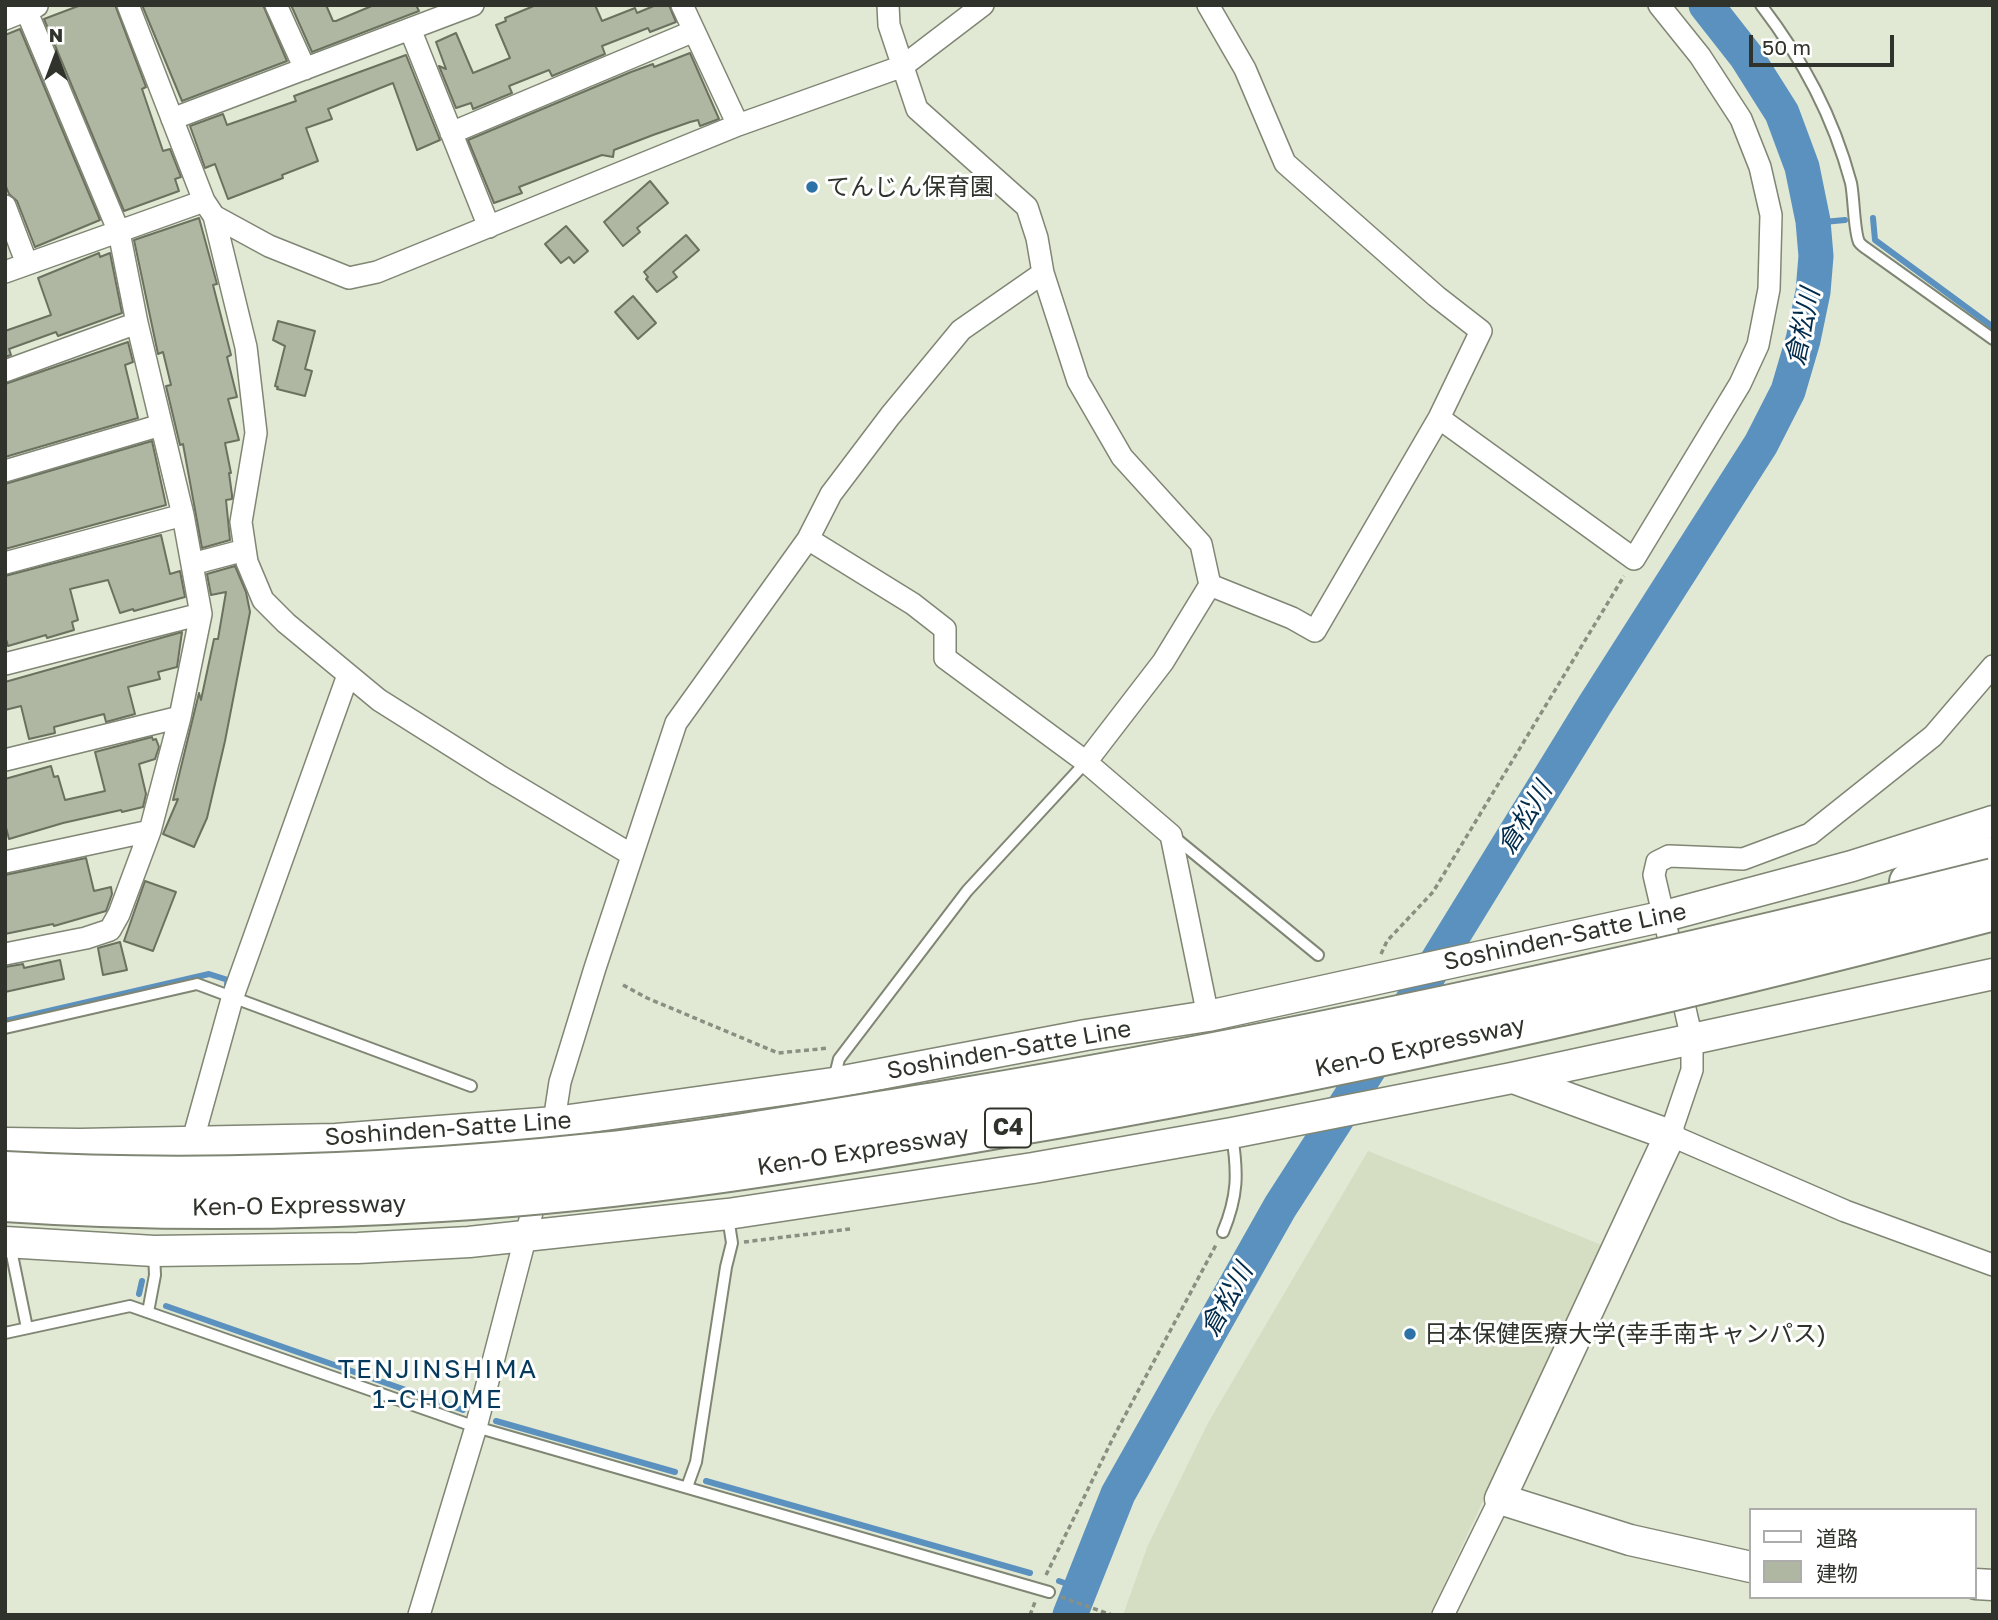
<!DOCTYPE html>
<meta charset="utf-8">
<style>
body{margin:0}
#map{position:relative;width:1998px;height:1620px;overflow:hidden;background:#e1e9d4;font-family:"Golos Text","Noto Sans JP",sans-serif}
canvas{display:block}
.frame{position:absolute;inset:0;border:7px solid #30332b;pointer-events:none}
.legend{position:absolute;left:1749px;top:1508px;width:228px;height:91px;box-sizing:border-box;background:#fff;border:2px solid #acadaa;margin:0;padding:9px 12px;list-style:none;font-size:21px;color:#30332b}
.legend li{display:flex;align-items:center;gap:14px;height:35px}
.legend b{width:35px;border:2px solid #acadaa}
.north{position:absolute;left:21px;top:21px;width:70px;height:70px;-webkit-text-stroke:5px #fff;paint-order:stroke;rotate:0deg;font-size:19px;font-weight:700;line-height:28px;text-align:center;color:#30332b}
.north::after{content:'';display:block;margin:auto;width:24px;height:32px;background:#30332b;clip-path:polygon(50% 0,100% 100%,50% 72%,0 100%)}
.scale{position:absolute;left:1749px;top:35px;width:145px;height:32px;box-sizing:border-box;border:4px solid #30332b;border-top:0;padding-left:9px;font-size:21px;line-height:24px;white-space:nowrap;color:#30332b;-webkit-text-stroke:5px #fff;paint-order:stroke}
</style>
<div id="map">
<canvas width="1998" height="1620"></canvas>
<div class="frame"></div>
<ul class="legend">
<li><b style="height:9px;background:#fff"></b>道路</li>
<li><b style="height:19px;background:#afb7a3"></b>建物</li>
</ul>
<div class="north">N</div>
<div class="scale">50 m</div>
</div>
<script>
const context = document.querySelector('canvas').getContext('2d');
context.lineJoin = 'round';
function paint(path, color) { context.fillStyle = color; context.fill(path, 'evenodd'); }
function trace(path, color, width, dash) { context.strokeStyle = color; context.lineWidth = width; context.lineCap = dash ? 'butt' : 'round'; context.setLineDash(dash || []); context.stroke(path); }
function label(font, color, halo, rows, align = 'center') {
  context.font = font + ' "Golos Text","Noto Sans JP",sans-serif'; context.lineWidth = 6; context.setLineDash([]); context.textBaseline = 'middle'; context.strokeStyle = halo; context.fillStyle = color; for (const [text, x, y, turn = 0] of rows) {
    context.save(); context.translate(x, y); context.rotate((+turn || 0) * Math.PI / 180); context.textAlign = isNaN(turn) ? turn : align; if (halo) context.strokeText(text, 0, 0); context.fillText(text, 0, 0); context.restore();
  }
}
paint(new Path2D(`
 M1368,1151L1602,1245L1430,1615H1123L1148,1545L1208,1423Z`), '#d5dec3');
trace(new Path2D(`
 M1873,218L1875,240L1993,327
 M1813,223L1845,220
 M5,1021L209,974L228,980L227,984
 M139,1294L142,1281
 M166,1306L463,1410
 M496,1421L675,1472
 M706,1481L1030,1573
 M1059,1581L1081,1589`), '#5b91bf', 6);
trace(new Path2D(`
 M1070,1615L1118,1494L1280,1207L1417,994L1594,706L1761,444L1788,391L1803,340L1813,292L1816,256L1813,221L1802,167L1782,113L1746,56L1706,5`), '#5b91bf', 35);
const building = new Path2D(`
 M81,5H115L146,87L142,89L163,151L170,149L181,177L175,179L179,191L124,211L44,19Z
 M142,5H263L287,61L182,101Z
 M291,5H326L333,21H336L374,5H416L419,11L312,52Z
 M536,5H595L602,21L635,8L637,13L656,5H669L676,22L650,32L648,28L602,46L605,54L552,76L549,70L509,86L512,93L473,109L471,103L456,108L439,66L446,69L436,42L456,33L473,73L510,58L496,25L506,21L505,18Z
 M20,29L100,220L35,247L17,201L9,194L5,184V35Z
 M690,53L719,119L700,126L698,120L690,122L653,135L614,150L613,157L602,155L519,187L522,193L494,203L468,140L631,72L653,64L654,67Z
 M406,55L440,140L417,150L393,83L328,109L332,119L306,128L318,161L282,175L283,178L228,199L215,164L205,168L190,126L223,114L227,125L296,101L294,96Z
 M650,181L668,203L637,228L640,232L623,246L604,222Z
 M199,218L217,284L213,285L231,355L227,357L237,397L228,399L239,440L225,443L231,473H229L232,495V499L226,500L230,540L202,548L183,444L180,445L166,386L171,385L163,352L158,354L134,240Z
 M566,226L588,251L574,263L569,257L561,263L545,244Z
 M686,235L699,250L673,272L677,277L657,292L646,279L648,277L644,272Z
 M99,253L100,257L110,253L122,313L58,336L56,332L9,349L11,355L5,357V331L51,315L38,278Z
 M633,296L656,323L638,339L615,312Z
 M278,321L315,331L305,369L312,371L305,396L277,389L278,387L275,386L285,346L273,340Z
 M128,342L133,362L125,365L138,418L5,457V384Z
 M152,441L166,505L5,549V484Z
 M161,535L170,574L180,571L185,597L134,611L133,609L120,613L108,580L70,589L78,620L72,622L74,630L47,638L46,635L8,646L5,636V576Z
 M235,566L246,592L250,612L225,741L207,818L194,847L163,834L178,799L173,800L199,693L201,700L214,639H218L226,592L211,595L207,574Z
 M182,632L177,667L158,672L160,679L128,687L135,714L106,722L104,714L54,727L55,733L29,739L21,706L5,710V682Z
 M152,737L153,740L156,739L159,747L155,759L139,764L146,794L143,807L122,812L121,810L63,823L9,839L5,824V779L51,766L54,777L58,776L65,800L105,791L95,752Z
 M86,858L94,891L111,887L112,894L106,911L54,926L53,924L5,934V875Z
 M145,881L176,892L153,951L124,941Z
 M120,942L127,970L103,975L98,948Z
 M60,960L64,979L5,992V967L23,964L24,968Z`);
paint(building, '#afb7a3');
trace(building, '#6b715f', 2);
const lane = new Path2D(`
 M1761,5C1803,60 1833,116 1851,183C1854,197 1854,232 1859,242C1861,245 1864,247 1867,249L1993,339
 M1174,837L1318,955
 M5,1028L197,984L471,1086
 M834,1079L839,1059L967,891L1086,762
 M1223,1232C1238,1196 1238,1173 1232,1135
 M10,1245L27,1328
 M148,1312L155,1275L154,1253
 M5,1333L130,1306L476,1427L1049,1592
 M687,1487L696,1462L726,1267L732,1243L728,1217`);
const street = new Path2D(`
 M128,5L204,201L214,216L246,347L256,433L241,522L247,562L263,600L286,623L379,700L498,775L632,855
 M276,5L305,69
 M682,5L738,125
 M888,5L889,25L917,109L1027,207L1037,238L1043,273L1078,381L1122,457L1201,544L1210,585L1163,662L1086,762
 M1208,5L1245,69L1285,163L1436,296L1481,331L1439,418L1315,631L1292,618L1210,585
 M5,19L37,6
 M410,29L489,227
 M172,119L473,5
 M451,133L694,31
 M5,206L27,264
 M214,216L269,246L349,278L377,272L738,125L903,66L983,5
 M5,272L204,201
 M5,371L137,323
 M1439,418L1634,559L1740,384L1758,345L1769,289L1771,215L1760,167L1741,119L1700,56L1659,5
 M5,471L161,425
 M808,539L913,604L945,629V658L1086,762L1171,835L1208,1016
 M5,563L183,515
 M192,564L245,550
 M5,664L201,614
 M1993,666L1933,736L1810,834L1743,859L1669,856L1657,862L1654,875L1692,1039V1070L1670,1135L1845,1211L1993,1265
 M5,760L180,717
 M5,862L150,831
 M5,954L86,938L110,930L119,914L150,831L180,717L201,614L183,515L137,323L119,232L24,5
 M552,1134L560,1082L595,968L676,723L808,539L831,494L890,416L961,330L1043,273
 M192,1143L232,999L348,675
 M419,1615L476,1427L538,1189
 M1443,1615L1500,1499`);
const secondary = new Path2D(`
 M1513,1078L1670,1135L1500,1499L1630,1540L1751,1567
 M5,1143L80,1144L336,1139L555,1122L833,1083L1086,1035L1208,1016L1665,916L1852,866L1993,821
 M5,1242L154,1251L358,1248L469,1242L728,1214L1033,1168L1232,1133L1512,1078L1993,974
 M1975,1584L1993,1585`);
const highway = new Path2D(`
 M1909,882L1993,856`);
trace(lane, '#7f8674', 14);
trace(street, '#7f8674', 24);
trace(secondary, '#7f8674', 33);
trace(highway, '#7f8674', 42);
trace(new Path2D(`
 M1381,954L1387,941L1433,892L1624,576
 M623,985L647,998L778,1053L829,1048
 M744,1242L850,1229
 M1046,1575L1113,1438L1217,1243
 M1061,1597L1112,1615
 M1030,1615L1035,1602`), '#8a9081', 3.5, [5, 3.5]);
trace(lane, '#fff', 10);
trace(street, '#fff', 21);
trace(secondary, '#fff', 30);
trace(highway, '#fff', 38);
const highwayBridge = new Path2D(`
 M5,1171C204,1182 404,1173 602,1152C719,1139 836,1118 953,1099C1303,1041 1649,964 1993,878
 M5,1202C150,1212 296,1211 441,1202C629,1191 817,1160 1003,1128C1336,1072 1666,997 1993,911`);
trace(highwayBridge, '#7f8674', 42, []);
trace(highwayBridge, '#fff', 38);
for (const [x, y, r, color] of [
 [812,187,7,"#2d72a7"],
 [1410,1334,7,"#2d72a7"]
]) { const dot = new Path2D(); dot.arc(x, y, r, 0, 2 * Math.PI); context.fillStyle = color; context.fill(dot); trace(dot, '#fff', 2.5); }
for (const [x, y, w] of [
 [1008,1128,46]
]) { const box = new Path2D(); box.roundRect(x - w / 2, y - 19.5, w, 39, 5); context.fillStyle = '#fff'; context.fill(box); trace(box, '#30332b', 2); }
label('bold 23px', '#30332b', null, [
 ["C4",1008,1128]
]);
label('24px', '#30332b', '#fff', [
 ["てんじん保育園",826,187],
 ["日本保健医療大学(幸手南キャンパス)",1424,1334]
], 'left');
label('24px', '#30332b', '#fff', [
 ["Soshinden-Satte Line",1565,937,-12],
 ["Ken-O Expressway",1420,1047,-12],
 ["Soshinden-Satte Line",1009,1050,-10],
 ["Soshinden-Satte Line",448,1129,-4],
 ["Ken-O Expressway",863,1151,-9],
 ["Ken-O Expressway",299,1206,-1]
]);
label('italic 26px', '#002b4a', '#fff', [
 ["倉松川",1803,327,-78],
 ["倉松川",1525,818,-58],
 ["倉松川",1227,1300,-61]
]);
context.letterSpacing = '2px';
label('26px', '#063a5d', '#fff', [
 ["TENJINSHIMA",438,1370],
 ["1-CHOME",438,1400]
]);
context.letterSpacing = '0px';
</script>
